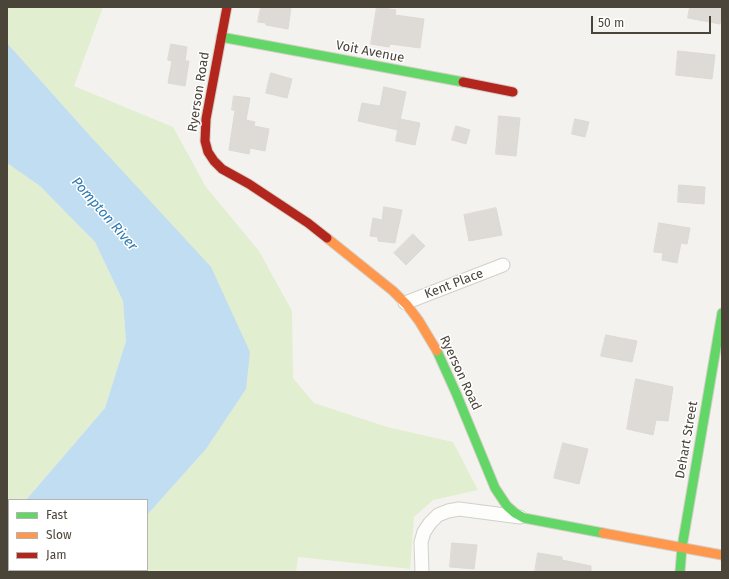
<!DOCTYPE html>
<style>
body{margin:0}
#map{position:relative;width:729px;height:579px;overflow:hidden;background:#f4f2ee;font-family:"Fira Sans",sans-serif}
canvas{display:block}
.frame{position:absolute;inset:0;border:8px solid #4b4439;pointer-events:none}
.legend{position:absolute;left:8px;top:499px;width:140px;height:72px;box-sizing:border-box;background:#fff;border:1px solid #b7b4b0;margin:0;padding:5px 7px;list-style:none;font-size:12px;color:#4b4439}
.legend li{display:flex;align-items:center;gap:8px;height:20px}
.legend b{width:20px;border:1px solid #b7b4b0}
.scale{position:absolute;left:591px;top:16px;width:120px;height:18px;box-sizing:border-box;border:2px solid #4b4439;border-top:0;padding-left:5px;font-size:12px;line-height:14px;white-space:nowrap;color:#4b4439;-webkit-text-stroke:3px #fff;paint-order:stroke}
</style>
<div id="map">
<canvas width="729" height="579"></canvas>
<div class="frame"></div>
<ul class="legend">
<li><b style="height:5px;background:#63d668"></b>Fast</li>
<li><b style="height:5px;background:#ff974d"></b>Slow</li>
<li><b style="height:5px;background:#b3261e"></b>Jam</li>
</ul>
<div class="scale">50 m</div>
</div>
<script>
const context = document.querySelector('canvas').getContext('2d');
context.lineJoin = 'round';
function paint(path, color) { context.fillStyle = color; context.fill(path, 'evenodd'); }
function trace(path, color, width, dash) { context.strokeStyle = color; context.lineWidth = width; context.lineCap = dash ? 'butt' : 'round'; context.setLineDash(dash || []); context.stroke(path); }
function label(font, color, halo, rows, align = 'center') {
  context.font = font + ' "Fira Sans",sans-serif'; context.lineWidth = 3; context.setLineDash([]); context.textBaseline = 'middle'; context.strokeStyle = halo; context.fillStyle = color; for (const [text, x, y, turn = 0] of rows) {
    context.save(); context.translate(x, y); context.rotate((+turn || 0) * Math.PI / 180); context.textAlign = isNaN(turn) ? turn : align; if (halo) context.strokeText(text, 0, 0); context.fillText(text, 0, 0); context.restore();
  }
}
paint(new Path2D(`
 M7,7H103L74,86L173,127L206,187L259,251L292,311L293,378L314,403L387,427L453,442L478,490L433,500L414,517L410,569L298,557L296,572H96L98,570H147V515L206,449L246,389L92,138L7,43Z
 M7,163L40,186L95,242L123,301L126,341L105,408L26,500H9V519L7,521Z`), '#e1eecf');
paint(new Path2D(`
 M7,43L92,138L211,267L250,352L246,389L206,449L147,515V500H26L105,408L126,341L123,301L95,242L40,186L7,163Z
 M9,519V570H98L96,572H7V521Z`), '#c0ddf1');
const building = new Path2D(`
 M261,7H291L288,29L266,25V23L258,22Z
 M377,7L396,10L395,15L424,19L420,48L390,44L389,47L371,44Z
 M690,7H722L720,24L688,18Z
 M171,44L187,47L185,61H189L185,86L168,83L172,61L168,60Z
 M678,51L715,55L712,79L676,75Z
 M271,73L292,79L287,98L266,93Z
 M384,87L406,92L398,130L358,121L362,103L380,106Z
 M234,96L250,98L246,120L255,122L254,126L269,129L265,151L250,148L249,154L229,150L235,110H232Z
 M499,116L520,118L516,156L496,154Z
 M400,119L420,123L415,145L396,141Z
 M575,119L589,122L585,137L572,134Z
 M456,126L470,130L466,144L452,140Z
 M679,185L705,187L704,204L678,202Z
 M384,207L402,210L395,243L378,241V237L370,236L373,218L382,220Z
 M496,208L502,235L469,241L464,215Z
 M659,223L690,228L687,244L681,243L677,263L662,260L663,253L654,252Z
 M413,234L425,246L406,265L394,253Z
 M606,335L637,341L632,362L601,356Z
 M636,379L673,387L668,421L656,420L653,435L627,429Z
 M563,443L588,449L579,484L554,478Z
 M452,543L477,545L474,569L450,567Z
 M538,553L562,557V560L591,566V572H535Z`);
paint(building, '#dedbd6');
trace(building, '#dcd9d4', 1);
const street = new Path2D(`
 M405,303L503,265
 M422,572L421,542L424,532L430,523L438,515L448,511L459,509L520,517`);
const fast = new Path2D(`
 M221,37L463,82
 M437,351L456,393L495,488L507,506L515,513L524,518L603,533
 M680,572L682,547L722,313`);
const slow = new Path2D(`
 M327,238L393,291L407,305L419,321L437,351
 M603,533L722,555`);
const jam = new Path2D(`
 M227,7L206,119L205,141L208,152L214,161L222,169L249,184L308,223L327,238
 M463,82L513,92`);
trace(street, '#d2d0cb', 15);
trace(fast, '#d3cfc5', 11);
trace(slow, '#d3cfc5', 11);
trace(jam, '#d3cfc5', 11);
trace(street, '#fdfdfc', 13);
trace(fast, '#63d668', 9);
trace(slow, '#ff974d', 9);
trace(jam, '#b3261e', 9);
label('13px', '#4b4439', '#fff', [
 ["Voit Avenue",370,52,11],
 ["Ryerson Road",199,92,-81],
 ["Kent Place",454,284,-21],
 ["Ryerson Road",460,373,65],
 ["Dehart Street",687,440,-80]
]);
label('italic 14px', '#2e7ab2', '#fff', [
 ["Pompton River",104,214,49]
]);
</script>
